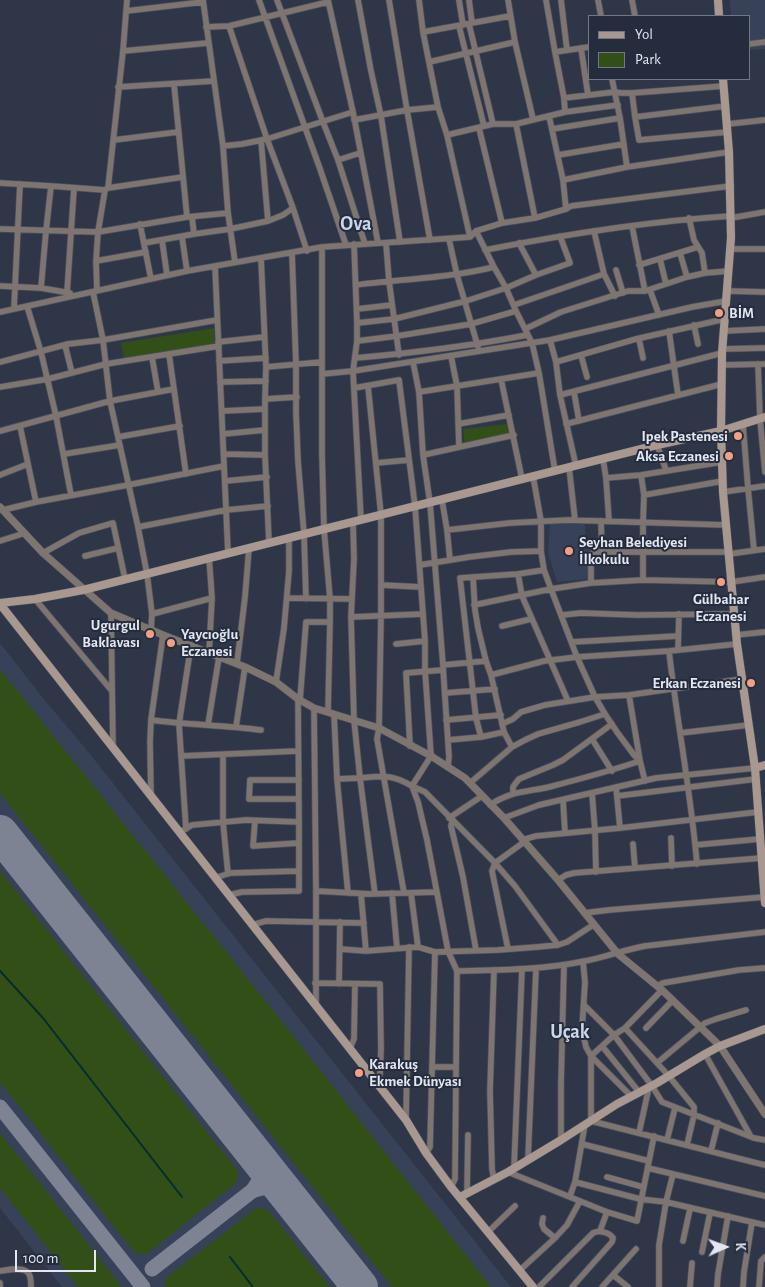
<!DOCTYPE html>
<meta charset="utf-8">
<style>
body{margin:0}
#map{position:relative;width:765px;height:1287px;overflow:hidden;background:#2f3648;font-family:"Alegreya Sans",sans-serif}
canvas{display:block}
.legend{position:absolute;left:588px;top:15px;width:162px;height:65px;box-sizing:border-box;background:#252c3d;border:1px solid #717785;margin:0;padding:6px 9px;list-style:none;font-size:15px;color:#e2e7f2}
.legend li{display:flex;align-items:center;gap:10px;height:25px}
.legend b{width:25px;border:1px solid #717785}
.north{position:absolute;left:700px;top:1222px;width:50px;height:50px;-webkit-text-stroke:4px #252c3d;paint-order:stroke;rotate:88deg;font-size:14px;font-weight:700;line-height:20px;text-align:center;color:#e2e7f2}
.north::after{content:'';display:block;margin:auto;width:18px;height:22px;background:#e2e7f2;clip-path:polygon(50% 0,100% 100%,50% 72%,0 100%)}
.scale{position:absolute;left:15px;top:1250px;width:81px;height:22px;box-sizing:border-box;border:2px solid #e2e7f2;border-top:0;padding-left:6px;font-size:15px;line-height:18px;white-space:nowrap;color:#e2e7f2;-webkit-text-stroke:4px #252c3d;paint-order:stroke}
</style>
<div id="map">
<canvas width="765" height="1287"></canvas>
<ul class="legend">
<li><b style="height:6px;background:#a89890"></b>Yol</li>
<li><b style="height:14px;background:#324f18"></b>Park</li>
</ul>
<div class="north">K</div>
<div class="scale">100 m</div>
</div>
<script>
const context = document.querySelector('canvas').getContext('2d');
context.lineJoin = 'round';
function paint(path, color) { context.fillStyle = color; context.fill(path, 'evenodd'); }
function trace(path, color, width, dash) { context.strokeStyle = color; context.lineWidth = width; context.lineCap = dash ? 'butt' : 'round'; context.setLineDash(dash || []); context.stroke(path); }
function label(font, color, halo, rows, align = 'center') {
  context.font = font + ' "Alegreya Sans",sans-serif'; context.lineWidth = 4; context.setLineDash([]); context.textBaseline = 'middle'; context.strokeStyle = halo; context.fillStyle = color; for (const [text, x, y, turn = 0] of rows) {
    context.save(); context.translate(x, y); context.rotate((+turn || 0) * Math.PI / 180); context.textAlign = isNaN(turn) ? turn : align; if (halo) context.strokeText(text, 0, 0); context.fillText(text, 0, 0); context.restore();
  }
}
paint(new Path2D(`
 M730,0H765V49L749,50V16H731Z
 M550,523H585L586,549H589V579L557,582L548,553Z
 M0,643L43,698L90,754L511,1287H62L0,1208Z`), '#374158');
paint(new Path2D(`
 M214,328V345L125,363L121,343Z
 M508,424L509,433L465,445L463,429Z
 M0,669L264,999L491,1287H392L0,793Z
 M0,871L238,1171V1175L236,1183L148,1253L138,1254L133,1251L0,1082Z
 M0,1133L122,1287H78L0,1188Z
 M260,1208L268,1210L330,1287H165V1281L167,1277L255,1209Z`), '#324f18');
trace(new Path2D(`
 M0,971L43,1018L182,1197
 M230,1257L253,1287`), '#052c2f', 2);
trace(new Path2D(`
 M0,1107L143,1287
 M259,1159C264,1172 260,1181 252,1191C268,1185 277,1186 290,1198
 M152,1269L252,1191`), '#7d8392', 15);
trace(new Path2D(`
 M0,833L360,1287`), '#7d8392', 36);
const minor = new Path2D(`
 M203,0L223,146L228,213L235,262
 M259,0L319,166L346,245
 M277,0L323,122L338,160L365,244
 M328,0L353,112L378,243
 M358,0L371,71L381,116L400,242
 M389,0L407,110L430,240
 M419,0L423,32L438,107L447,135L470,237
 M459,0L463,25
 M469,0L472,23
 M508,0L515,42L533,119
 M546,0L555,52L589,47
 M561,0L567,50
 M598,0L601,16
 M632,0L635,16
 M126,11L203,2
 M469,24L493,124
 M229,26L267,139L293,208L307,251
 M459,26L484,126
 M206,27L229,26L328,2
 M423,32L510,16
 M749,44L765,42
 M581,48L588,95
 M123,51L208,43
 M555,52L564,98L565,112
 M429,62L515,42
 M612,79L620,118L627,167
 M174,84L187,217
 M724,86L632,93L635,117L726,106
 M118,87L214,81
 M564,98L615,92L621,93H632
 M549,116L563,180L566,209
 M635,117L639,140L728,132
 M354,120L407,110L438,107
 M516,124L535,218
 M728,124L765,120
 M479,128L502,223
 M552,129L620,118
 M447,135L493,124H516L565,112L618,105
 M114,140L178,132
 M261,140L268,221
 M223,146L242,144L267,139L353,112
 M558,155L624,144
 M338,160L360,153
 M563,180L627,167L729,152
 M0,183L51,186L105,190L108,188L183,177
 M108,188L123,51L127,0
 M192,217L194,234
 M689,218L694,240L702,253L705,273
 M731,218L765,212
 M140,224L151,279
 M632,226L645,291
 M0,229L98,232L187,217L228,213
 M476,231L494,267L506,288L516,311L532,343L539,373L555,471
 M594,231L604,274L615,296
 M182,237L187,271
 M449,239L457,275L478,347
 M162,240L167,275
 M144,243L194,234L230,229L268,221L283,215L293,208
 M386,243L389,281L399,355
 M519,243L536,275
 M354,244L357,323V341L353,371L361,520
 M322,247V455L324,529L330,599V622L328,712
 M731,249H765
 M485,250C567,234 649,221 731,216
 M292,253L296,364V412L298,461L304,534L306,599
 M680,253L687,277
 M261,258L266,367L265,399V455L269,543
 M660,259L666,284
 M96,261L146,252
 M639,265L698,247
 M215,266L228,553
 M616,270L623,293
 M356,285C402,279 449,278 494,267
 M0,286L41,288L70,293
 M41,288L46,231L51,186
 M650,290L659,315
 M97,291L96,261L98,232L105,190
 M727,291L765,292
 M93,292L103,340L110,401L138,527L147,574L152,614L151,630
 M67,293L74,188
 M514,305L604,274
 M27,306L41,352L56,416L71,495
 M14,308L20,184
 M357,309L392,305
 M0,312L187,271L322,247L470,237L476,231L502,223L535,218L566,209L571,206L731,186
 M357,323L394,319L466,301L506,288L536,275L570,263L560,236
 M694,325L698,344
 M525,329L561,312L628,291H645L687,277L705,273L729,271
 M669,331L678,395
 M724,331L765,329
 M639,339L643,358
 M550,340L556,362L560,395L576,466
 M357,341L397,336L471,324L516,311
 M218,342L264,337
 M65,345L72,373
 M723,349L765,348
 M169,354L186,474
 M581,355L587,377
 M451,356L457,386L459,447
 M152,357L158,392
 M355,358C413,353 470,346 527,335
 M219,361L266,358
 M0,362L68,344L103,340L217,320
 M413,362L419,392L423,455L430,503L443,665L486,661
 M556,362L636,339L725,319
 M758,364L760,419L765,472
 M722,365L765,364
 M266,367L322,362
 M322,374L353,371L550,340L692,307L726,301
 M501,379L522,479
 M220,382L266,381
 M368,386L381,515V615L379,728L377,739L404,893
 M0,387L48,379L106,364L219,346
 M354,388L399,380L415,506L425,641V670L431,756L412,786C391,774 384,776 360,778L375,894
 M419,392L539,373
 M574,392L579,421
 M560,395L722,353
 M265,399L297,397
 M222,411L265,409
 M458,424L509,415
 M566,424L722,384
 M743,425L748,488L754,550
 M20,426L36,502
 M0,431L110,401L174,389
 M223,434L265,430
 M118,437L180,426
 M657,445L666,470
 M64,454L120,445
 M224,454L265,455
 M423,455L514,435
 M603,459L606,478L609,521
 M376,463L409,460
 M569,467L575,520
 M0,475L28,464
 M641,475L644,495L643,523V580
 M606,478L641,475L722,462
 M225,481L267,477
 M723,492L765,486
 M644,495L723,481
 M442,500L447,530L450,560
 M3,510L36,502L128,485L224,466
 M601,521L602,551
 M138,527L226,510L268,506
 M447,530L510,523L568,520L726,525
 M0,541L25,533
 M43,553L79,533L113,523L125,579
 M729,554L765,549
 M85,556L118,548
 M420,565L469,557L511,552L541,551
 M518,574L522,596L568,701
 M473,577L475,610L478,628L486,661L491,675L504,732L512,747
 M591,583V554L594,552H729
 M381,585L421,587
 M287,598L352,599
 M35,599L112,691
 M474,605L551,589L591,583L643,580L731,582L765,577
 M111,613L113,748
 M152,614L212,598
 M562,615L581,613L637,615L734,614
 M351,617L423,614
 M502,626L531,619
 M736,635L765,632
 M572,642L678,636
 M396,644L425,641
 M678,650L679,614
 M669,651C677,722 691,793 697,864
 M209,653L212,598L209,557
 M237,663L245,597L249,548
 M443,667L449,757L448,767
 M491,675L544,661L577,657L669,651L737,644
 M276,682L284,628L289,571V538
 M445,693L495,689
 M298,699L299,822
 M300,700L306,622H330
 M314,708L316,891V1005
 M334,714L337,779
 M151,720C188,725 225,725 261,730
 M446,720L501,715
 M502,724L513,719L521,712L545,705L595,697L629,695
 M208,725L219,657
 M236,727L245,667
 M680,733L749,725
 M481,737L476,718L460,578L518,574L544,570
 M592,739L612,771
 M448,740L481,737L504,732
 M410,746L406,673L443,670
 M223,755V822L228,874
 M181,756L298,751
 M645,781L640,761L629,695L742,679
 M470,783L512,747L525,740L538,734L580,722L605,714
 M616,787L620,828
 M592,793L595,831L596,872
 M513,794V787L515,784L519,779L553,765L563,760L612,724
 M151,796L150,742L151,720L163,635
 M617,796L756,779
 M298,799H249L250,780H299
 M563,800L565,833
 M490,805C510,791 527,792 549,787C580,779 610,771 640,761L634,755L617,732L605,714L595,697L577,657L551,589L544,570L541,551V521L533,476
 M449,818L482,796
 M504,818L539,805L656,778L755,768
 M255,821L253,846L299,843
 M452,821L451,826L463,877L476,950
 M186,829L179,724L191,645
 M180,832L192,825L246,820L299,822V891L242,892L229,895
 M671,838L672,866
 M522,840L536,836L620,828L758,812
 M633,844L635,868
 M695,845L760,839
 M215,878L230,873L299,871
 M558,880L566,875L574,873L762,858
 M316,891L371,894L437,892
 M348,893L337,779L360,778L354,720L351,617L354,559L353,522
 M392,893L397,948
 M411,893L418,947
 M361,894L366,951
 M584,913L609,910L765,897
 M252,925L266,921L364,923
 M558,945L515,886L495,863L425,792L412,786L418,802L427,840L448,951L457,971C500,970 543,970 585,961C605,957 624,950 645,946L765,932
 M340,949L366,951L418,947L435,952L498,950L537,947L558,945L567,942L593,925
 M508,949L492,871L495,863L524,842
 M583,962L585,982L582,1029L586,1047L591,1056L631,1096
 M494,970L490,1091L492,1169L494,1180
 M315,983L380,984L381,1049L380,1074L376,1082
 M339,984L340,922
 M657,986L663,983L739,970L765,968
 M662,990L625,1028L614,1035L591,1056V1121L765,1165
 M584,1005L614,1035L652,1086L662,1102L754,1138L765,1140
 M625,1028L668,1075L694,1107V1115L687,1145
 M646,1028L673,1000
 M602,1046L639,1092
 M350,1048L354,1039L355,984
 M705,1054L750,1135
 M657,1063L705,1023L716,1019L746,1010
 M432,1067H456
 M406,1120L409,947
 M639,1133L649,1087
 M561,1140V1084L564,965
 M667,1140L675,1108
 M582,1144L649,1161
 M711,1151L718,1123
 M426,1153L430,1147L435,952
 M528,1159L536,969
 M514,1168L522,969
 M648,1168L765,1196
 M508,1172L607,1212L637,1221L654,1136
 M607,1177L643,1187
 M575,1182L640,1199L666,1202L765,1225
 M451,1187L455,1179L457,971
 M467,1193L468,1135
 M570,1196L575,1182L585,1124
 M543,1218L542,1224L544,1229L555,1238
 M600,1231L607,1212
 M488,1232L515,1206
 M683,1241L690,1209
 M702,1252L710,1213
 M520,1270L555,1238L567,1225L580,1201
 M0,1271C8,1270 25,1266 29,1274C31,1277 31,1283 31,1287
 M613,1275L628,1287
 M0,1283V1287
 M539,1287L593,1233C599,1230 609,1232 613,1238L612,1242L572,1287
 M602,1287L636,1249
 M659,1287V1245L666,1202L673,1174
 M690,1287L692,1263
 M717,1287L718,1274L728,1216
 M743,1287L744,1272L752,1222
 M759,1287L761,1261L765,1257`);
const tertiary = new Path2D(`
 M0,507L43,553L111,613L163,635L245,667L276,682L298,699L314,708L379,728L431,756L465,778L504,818L558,880L618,954L662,990L720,1046L765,1114`);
const secondary = new Path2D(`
 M718,0L719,16
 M723,79L729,152L731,238L722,353L721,431L723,492L737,644L755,768L765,903
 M0,603L35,599L83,590L657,445L721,431L765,417
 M0,604L406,1120L426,1153L451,1187L533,1287
 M755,768L765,765
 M460,1197L508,1172L561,1140L617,1104L657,1083L705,1054L720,1046L765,1029`);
trace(minor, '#4c5263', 7);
trace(tertiary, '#4c5263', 8);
trace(secondary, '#4c5263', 9);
trace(minor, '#7f7570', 5.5);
trace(tertiary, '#7f7570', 7);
trace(secondary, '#a89890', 8);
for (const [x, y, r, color] of [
 [719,313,5,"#f39f84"],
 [738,436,5,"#f39f84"],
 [729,456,5,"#f39f84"],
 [569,551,5,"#f39f84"],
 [721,582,5,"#f39f84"],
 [150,634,5,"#f39f84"],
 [171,643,5,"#f39f84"],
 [751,683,5,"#f39f84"],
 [359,1073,5,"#f39f84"]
]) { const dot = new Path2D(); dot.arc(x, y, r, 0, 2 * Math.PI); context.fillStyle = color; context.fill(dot); trace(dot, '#252c3d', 2); }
label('bold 15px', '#e2e7f2', '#252c3d', [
 ["BİM",729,313],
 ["Ipek Pastenesi",728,436,"right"],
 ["Aksa Eczanesi",719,456,"right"],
 ["Seyhan Belediyesi",579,542],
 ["İlkokulu",579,559],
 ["Gülbahar",721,599,"center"],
 ["Eczanesi",721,616,"center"],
 ["Ugurgul",140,625,"right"],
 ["Baklavası",140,642,"right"],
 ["Yaycıoğlu",181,634],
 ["Eczanesi",181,651],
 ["Erkan Eczanesi",741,683,"right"],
 ["Karakuş",369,1064],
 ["Ekmek Dünyası",369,1081]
], 'left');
label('bold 20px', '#cbd5eb', '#252c3d', [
 ["Ova",356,224],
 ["Uçak",570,1032]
]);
</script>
